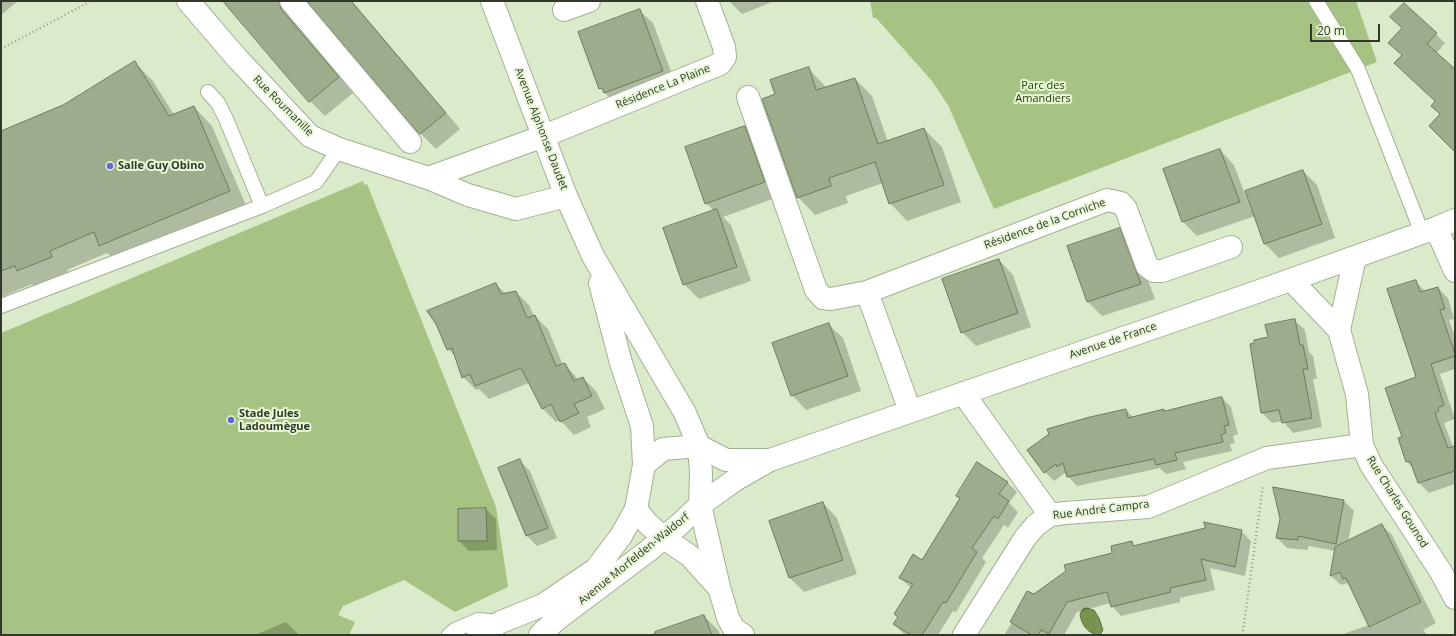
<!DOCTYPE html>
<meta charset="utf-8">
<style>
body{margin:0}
#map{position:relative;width:1456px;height:636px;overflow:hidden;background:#dbeaca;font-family:"Open Sans",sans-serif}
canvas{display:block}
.frame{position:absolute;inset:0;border:2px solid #31372b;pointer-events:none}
.scale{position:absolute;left:1310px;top:24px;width:70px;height:18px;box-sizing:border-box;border:2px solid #31372b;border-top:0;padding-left:5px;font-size:12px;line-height:14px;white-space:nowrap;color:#31372b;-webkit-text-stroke:3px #e8f8d7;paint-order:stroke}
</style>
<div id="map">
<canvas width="1456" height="636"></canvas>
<div class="frame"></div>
<div class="scale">20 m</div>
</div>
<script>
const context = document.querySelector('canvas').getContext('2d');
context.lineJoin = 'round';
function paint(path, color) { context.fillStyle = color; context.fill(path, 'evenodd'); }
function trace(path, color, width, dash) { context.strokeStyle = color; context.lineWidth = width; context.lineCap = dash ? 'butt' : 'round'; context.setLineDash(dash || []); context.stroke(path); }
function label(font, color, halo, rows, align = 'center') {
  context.font = font + ' "Open Sans",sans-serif'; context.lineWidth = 4; context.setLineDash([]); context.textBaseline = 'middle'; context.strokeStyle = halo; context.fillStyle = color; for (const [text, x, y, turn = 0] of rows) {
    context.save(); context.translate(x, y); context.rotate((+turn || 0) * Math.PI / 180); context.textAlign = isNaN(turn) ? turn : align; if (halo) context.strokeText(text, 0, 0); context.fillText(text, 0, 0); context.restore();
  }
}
paint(new Path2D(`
 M870,1H1356L1377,62L994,209L948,105L932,81L876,18H873Z
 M363,181L364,185L367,184L496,507L508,587L455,612L404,580L343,606L338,615L355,622L349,635H1V333Z`), '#a6c383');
const water = new Path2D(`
 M1086,608L1094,610L1099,618L1103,630L1100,635C1089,635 1081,625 1080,614L1082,610Z`);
paint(water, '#769350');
trace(water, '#617745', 1);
paint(new Path2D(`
 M1,1H18L1,15Z
 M233,1H284L296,25L353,93L325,116L310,101Z
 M301,1H352L460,129L436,149L421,134L311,4H304Z
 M729,1H772V2L742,14Z
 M1404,4L1445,43L1436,54L1455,71V150L1436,102L1402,55Z
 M639,10L653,23L676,85L614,102L600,88Z
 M134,62L153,81L174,115L194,107L212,126L248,210L119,264L107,253L67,270L70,276L37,289L32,284L1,297V132L63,106Z
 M808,68L827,88L855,79L872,96L888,142L924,129L942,147L961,202L907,221L890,203L883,183L846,196L848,203L815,215L798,197L777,95Z
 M745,127L759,142L778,197L723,217L731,225L751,281L699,299L684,284L714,211L706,203Z
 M1220,150L1234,165L1251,210L1303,171L1317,185L1335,238L1279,258L1265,244L1255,216L1197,236L1183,222L1164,169Z
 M1119,229L1134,244L1155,299L1102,316L1088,302L1069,247Z
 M999,260L1013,275L1031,327L976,346L962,332Z
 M1415,281L1425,291L1438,288L1448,298L1454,319L1449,320L1455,337V369L1440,374L1455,419L1444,423L1455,452V484L1429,493L1419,483L1414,469L1407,462L1403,438L1418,378Z
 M496,284L506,294L516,292L529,305L534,316H535L548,329L563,365L564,364L579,380L583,378L596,391L605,409L587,417L591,427L574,435L560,420L556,422L542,408L529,383L489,399L479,389L476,390L463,377L457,358L448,349Z
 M1295,321L1305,330L1309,352L1313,356L1317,379H1313L1322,427L1293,433L1283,421L1272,423L1262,413L1251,344L1269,338Z
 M828,324L843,338L861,391L806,410L792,395Z
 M1222,398L1231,407L1238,434L1233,436L1235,443L1230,444L1232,451L1183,462L1186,469L1166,474L1160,468L1077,486L1065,473L1054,481L1045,472L1126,410L1133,417L1164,410L1165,412Z
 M520,461L530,471L557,538L537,546L527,536Z
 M1007,482L1017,492L1009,503L1018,512L1008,528L1004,525L982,558L986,562L956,612L953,611L938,635H906L904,634L894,624L898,618L895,614L911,588L900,578L922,562L960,498L957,496Z
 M1344,501L1354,511L1348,542L1382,525L1392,535L1436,623L1423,630L1427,635H1340L1369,625L1348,583L1341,585L1331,576L1336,551L1308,546V550L1287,548L1277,538Z
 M823,503L837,518L857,574L804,592L790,578L770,521Z
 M486,509L496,519L497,550L469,551L459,541V510Z
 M1241,531L1251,541L1245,576L1210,568L1215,590L1180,598V602L1121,616L1112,606L1111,603L1077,612L1064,635H1004L1012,623L1034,595L1113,554L1131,542L1136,547Z
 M704,616L718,630L720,635H652L651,634Z
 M286,622L299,635H255Z`), '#0003');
const building = new Path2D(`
 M223,1H279L281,9L339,77L309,102Z
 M307,1H351L446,113L420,134Z
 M1404,3L1437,33L1427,44L1455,69V152L1429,126L1440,114L1431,106L1435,101L1394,63L1402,55L1388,43L1402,28L1390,17Z
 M640,9L663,71L604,93L602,88L599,89L578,32Z
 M135,61L169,116L194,106L230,191L99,246L94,232L50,251L52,257L17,271L15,266L1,271V131L63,105Z
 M809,67L816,90L855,78L878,144L924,128L944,185L889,204L875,162L829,178L831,186L797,198L762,99L775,94L770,80Z
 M745,126L765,182L705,204L685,147Z
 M1220,149L1240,202L1182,222L1163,169Z
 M1303,170L1322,224L1264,244L1245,191Z
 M717,209L737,267L683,285L663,228Z
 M1120,228L1141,284L1087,302L1067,246Z
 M999,259L1018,313L961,333L942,279Z
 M1416,280L1420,292L1438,287L1445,309L1440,310L1455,354V356L1431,364L1444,405L1438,408L1439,411L1435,413L1448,448L1455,446V471L1418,483L1410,461L1406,462L1398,438L1402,437L1385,388L1416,377L1387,289Z
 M496,283L501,294L516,291L527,318L535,315L556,366L565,363L574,381L583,377L592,396L574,404L579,413L560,422L551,404L542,409L521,368L475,386L470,374L462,378L452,348L447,350L436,324L427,311Z
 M1295,319L1300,345H1303L1308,369H1303L1312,418L1282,423L1279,410L1261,413L1250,344L1254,343V340L1268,337L1265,325Z
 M829,323L848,376L791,396L772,343Z
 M1222,397L1229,425L1224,426L1226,433L1221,435L1223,442L1175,453L1177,460L1165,463L1156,465L1154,459L1067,477L1063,463L1057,467L1056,464L1044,473L1027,450L1049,434L1047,429L1090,417L1126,409L1128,418L1164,409V411Z
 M520,459L548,528L526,536L498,468Z
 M977,462L1008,482L999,494L1009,501L998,519L994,516L972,548L977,552L946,603L943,602L922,635H911L893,624L898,617L894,614L913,584L899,578L913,554L922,560L960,498L956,496Z
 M1273,487L1344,500L1336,544L1298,536V540L1276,538L1280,519Z
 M823,502L843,560L789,578L769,521Z
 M486,508L487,541H458V509Z
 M1204,522L1242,530L1235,567L1201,559L1206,580L1170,588L1171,592L1111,607L1107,592L1067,602L1049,634L1041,630L1038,635H1032L1010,622L1027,591L1034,594L1066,571L1064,565L1112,553L1111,546L1132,541L1133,546L1205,528Z
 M1382,524L1421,602L1369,627L1346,578L1343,579L1340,572L1330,576L1335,547Z
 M704,615L712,635H655V632Z`);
paint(building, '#9eac8e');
trace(building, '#6c7a5d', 1);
const service = new Path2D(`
 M1316,1L1358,69L1422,233
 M208,92L218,103L226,119L262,206
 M1,306L262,206L316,182L339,149
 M449,635L455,630L478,620L500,622`);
const minor = new Path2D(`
 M188,1L236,57L310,136L339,149L428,178L468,195L516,209L566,196
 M291,1L410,142
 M564,10L589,1
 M748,97L816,290L823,298L831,299L867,292L1107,200L1121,203L1126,209L1147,266L1154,271H1162L1231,247
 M428,178L544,136L720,64L725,57L724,47L707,1
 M1436,228L1455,271
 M1355,257L1339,330L1357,394L1362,445L1371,465L1441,572L1455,598
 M1291,280L1339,330
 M867,292L910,411
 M963,393L1050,515
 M644,465L663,449L699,446L726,460H767
 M636,509L647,523L664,538L690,556L718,587
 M743,635L734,629L728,618L719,587L700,505L735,480L770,460L1251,294L1436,228L1455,220
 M964,635L1025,538L1036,525L1050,515L1065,513L1148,507L1267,458L1362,445`);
const secondary = new Path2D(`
 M492,1L566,196L593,256L685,413L699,446L701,473L700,505L680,524L648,551L556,620L540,635
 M478,635L501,622L543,605L596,569L621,536L636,509L644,465L642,426L621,363L600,283`);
trace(service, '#a3b193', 16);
trace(minor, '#a3b193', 24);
trace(secondary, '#a3b193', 24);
trace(new Path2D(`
 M1,49L91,1
 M1244,635L1243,631L1263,485`), '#929d85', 2.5, [1, 3]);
trace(service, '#fff', 14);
trace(minor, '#fff', 22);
trace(secondary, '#fff', 22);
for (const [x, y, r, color] of [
 [110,166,4,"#6366df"],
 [231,420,4,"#6366df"]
]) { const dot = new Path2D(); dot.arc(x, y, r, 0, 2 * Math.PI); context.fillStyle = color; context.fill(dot); trace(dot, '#e8f8d7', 1.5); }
label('11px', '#283b08', '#e8f8d7', [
 ["Parc des",1043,86],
 ["Amandiers",1043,99]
]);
label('11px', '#31372b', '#e8f8d7', [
 ["Résidence La Plaine",663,87,-22],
 ["Rue Roumanille",283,106,45],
 ["Avenue Alphonse Daudet",541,129,69],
 ["Résidence de la Corniche",1045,224,-20],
 ["Avenue de France",1113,341,-19],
 ["Rue Charles Gounod",1397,502,58],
 ["Rue André Campra",1101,510,-7],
 ["Avenue Morfelden-Waldorf",634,559,-39]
]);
label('bold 11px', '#31372b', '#e8f8d7', [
 ["Salle Guy Obino",118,166],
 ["Stade Jules",239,414],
 ["Ladoumègue",239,427]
], 'left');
</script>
